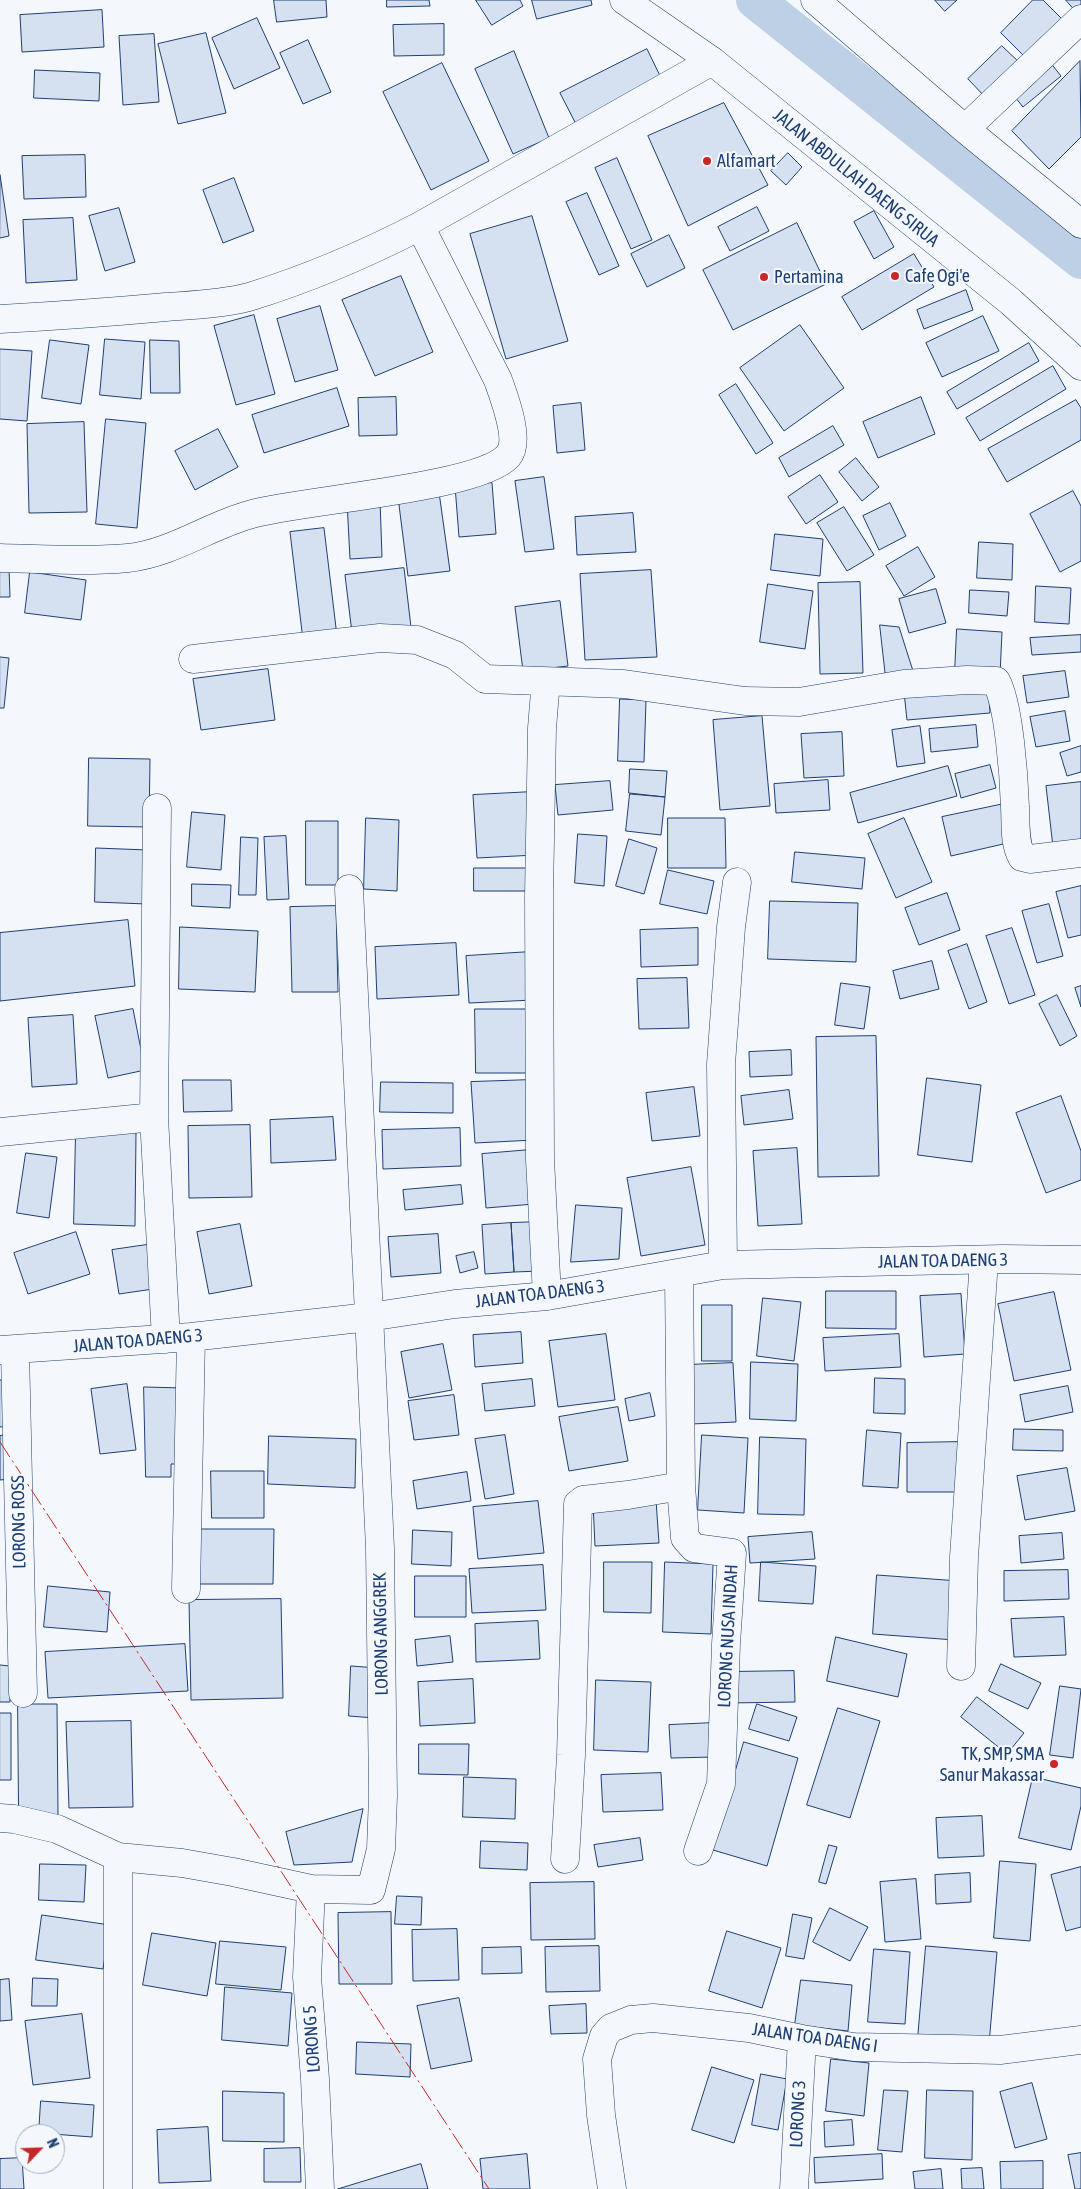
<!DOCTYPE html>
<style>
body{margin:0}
#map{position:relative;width:1081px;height:2189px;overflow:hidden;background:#f4f7fb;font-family:"Asap Condensed",sans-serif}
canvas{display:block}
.north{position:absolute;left:15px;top:2124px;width:50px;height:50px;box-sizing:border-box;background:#f4f7fb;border:1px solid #9eadc5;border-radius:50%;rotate:66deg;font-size:14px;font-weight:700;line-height:20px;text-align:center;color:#1d3f73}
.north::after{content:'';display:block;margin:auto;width:18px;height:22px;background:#c62828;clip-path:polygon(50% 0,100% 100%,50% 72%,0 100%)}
</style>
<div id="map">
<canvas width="1081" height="2189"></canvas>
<div class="north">N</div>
</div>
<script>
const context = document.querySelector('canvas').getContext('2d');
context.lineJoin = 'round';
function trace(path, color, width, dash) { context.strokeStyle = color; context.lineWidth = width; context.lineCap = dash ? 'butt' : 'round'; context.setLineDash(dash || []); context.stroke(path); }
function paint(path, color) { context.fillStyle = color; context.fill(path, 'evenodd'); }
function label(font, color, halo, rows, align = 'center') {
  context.font = font + ' "Asap Condensed",sans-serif'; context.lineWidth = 4; context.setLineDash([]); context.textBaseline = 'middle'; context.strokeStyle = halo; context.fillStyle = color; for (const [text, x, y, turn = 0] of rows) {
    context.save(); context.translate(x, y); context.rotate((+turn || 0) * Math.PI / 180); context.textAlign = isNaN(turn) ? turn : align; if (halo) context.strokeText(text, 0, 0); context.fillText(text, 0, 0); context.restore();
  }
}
trace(new Path2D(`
 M755,0L1081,260`), '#bed0e5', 38);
const building = new Path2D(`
 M274,0H326L327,17L277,22Z
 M387,0H429L430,6L387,7Z
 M476,0H520L523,6L492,25Z
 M532,0H591L592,5L537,19Z
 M935,0H957L945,11Z
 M1033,0H1043L1065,22L1028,60L1001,33Z
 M1066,0H1081V17Z
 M102,10L104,47L22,52L20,15Z
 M257,18L280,68L234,89L212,38Z
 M444,24V55L394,56L393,25Z
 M206,33L226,113L178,124L158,44Z
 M154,34L159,102L123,105L119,36Z
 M308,40L331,92L303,104L280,53Z
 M1002,46L1022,65L987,99L968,79Z
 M647,49L664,84L578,128L560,93Z
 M514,51L549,138L513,154L475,69Z
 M1049,61L1061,76L1023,107L1011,92Z
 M1080,61L1081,137L1049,169L1012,131Z
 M442,63L489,161L431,190L383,92Z
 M35,70L100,73L99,101L34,98Z
 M724,103L768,185L688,226L648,136Z
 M788,153L802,167L786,185L771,171Z
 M85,155L86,197L24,199L22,156Z
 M617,158L652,240L631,249L595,168Z
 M0,175L9,236L0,238Z
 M234,178L254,231L223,243L203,190Z
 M587,193L619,266L599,275L566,202Z
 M757,207L769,231L730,251L718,227Z
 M119,208L135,262L105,271L89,216Z
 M874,211L894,247L874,259L854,222Z
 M532,216L568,341L506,359L470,234Z
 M73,218L77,280L26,283L23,220Z
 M797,223L826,284L733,330L703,270Z
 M669,235L685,268L647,287L631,254Z
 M914,254L934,287L862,330L842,297Z
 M401,276L433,352L375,376L342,300Z
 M966,290L973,310L924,329L917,310Z
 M320,306L338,370L295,382L277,319Z
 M254,315L275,394L236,405L214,326Z
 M983,316L999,351L942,377L926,343Z
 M800,325L844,388L784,431L740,368Z
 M105,339L145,342L141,399L100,395Z
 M50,340L89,345L81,404L42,398Z
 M150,340L179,341L180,393H151Z
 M1029,343L1039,361L957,409L947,392Z
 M0,349L32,351L27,421L0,419Z
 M1053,366L1066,389L980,441L966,418Z
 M736,384L773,443L756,454L719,395Z
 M337,388L349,426L264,453L252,415Z
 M396,397L397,435L359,436L358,398Z
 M921,397L935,434L878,458L863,422Z
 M1076,400L1081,408V440L1007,482L988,449Z
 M581,403L585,450L557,453L553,406Z
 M106,419L146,423L137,528L96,524Z
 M84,422L87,512L29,513L27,424Z
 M833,426L844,445L789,477L779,458Z
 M218,429L238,467L195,490L175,451Z
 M856,458L879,487L862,501L839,472Z
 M820,475L838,502L806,524L788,497Z
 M544,477L554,549L525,552L515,481Z
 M492,483L496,534L459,537L455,486Z
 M1073,491L1081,506V561L1060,572L1030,514Z
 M439,492L450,571L408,576L398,497Z
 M380,500L382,557L350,559L347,501Z
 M890,503L906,536L879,550L863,516Z
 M844,507L874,555L847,571L817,523Z
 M633,513L636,552L577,555L575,517Z
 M324,528L337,636L303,640L290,532Z
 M775,534L823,539L820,576L771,570Z
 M979,542L1013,544L1012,580L977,578Z
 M918,547L935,577L904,596L886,566Z
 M0,567H9L10,597H0Z
 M404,568L411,627L352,633L345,575Z
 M651,570L657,657L585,660L580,574Z
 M30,572L86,580L81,620L25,613Z
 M860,582L863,673L820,674L818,583Z
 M768,584L813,591L805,649L760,642Z
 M1036,586L1071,588L1069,624L1035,622Z
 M936,589L946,623L909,633L899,599Z
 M970,590L1009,592L1007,616L969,613Z
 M560,601L568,666L523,671L515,607Z
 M880,625L899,627L914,674L886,678Z
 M957,629L1002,632L1000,675L955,672Z
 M1081,635V652L1032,655L1030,638Z
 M0,657L9,658L4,708H0Z
 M268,669L275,720L201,730L193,679Z
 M1065,671L1069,697L1027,703L1023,676Z
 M988,685L990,713L907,720L904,692Z
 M620,699L646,700L644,762L618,761Z
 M1065,711L1070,741L1036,747L1030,717Z
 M762,716L770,806L720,810L713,720Z
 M976,725L978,747L931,752L929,729Z
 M920,726L925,763L897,767L892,730Z
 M842,732L844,776L804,778L801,734Z
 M1081,746V772L1067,776L1060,753Z
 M89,758L150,759L149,827L88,826Z
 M990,765L996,788L961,798L955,774Z
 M948,766L957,796L858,823L850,793Z
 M630,769L667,771L665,797L629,793Z
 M828,780L830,810L776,813L774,784Z
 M610,781L613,810L558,815L555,785Z
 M1081,782V844L1053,847L1046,786Z
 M532,792L536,855L477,858L473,795Z
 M630,794L665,797L661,835L626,831Z
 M1004,804L1012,842L951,856L942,817Z
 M192,812L225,815L221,870L187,867Z
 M366,818L399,820L397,891L364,889Z
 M668,818H725L726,868H668Z
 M904,818L932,882L896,898L868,834Z
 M306,821H338V885H306Z
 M578,834L607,836L604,886L575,883Z
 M286,836L289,899L267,900L264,837Z
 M241,837L258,838L256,895H239Z
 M629,839L657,848L644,894L616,886Z
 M96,848L148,850L147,904L95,902Z
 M795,852L865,858L862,889L792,882Z
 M474,868H534V891H474Z
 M668,870L714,881L707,914L660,904Z
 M192,884L231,885L230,908L192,906Z
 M1081,886V935L1068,938L1056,892Z
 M947,893L960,930L919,945L905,908Z
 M770,901L858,903L856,962L768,959Z
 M1049,904L1063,956L1037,963L1022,911Z
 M336,906L338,992H292L290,907Z
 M128,920L135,986L0,1001V933Z
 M180,927L258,931L255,992L179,989Z
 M698,928V965L641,967L640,930Z
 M1012,928L1035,995L1009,1004L986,936Z
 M456,943L459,995L377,999L375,947Z
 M967,944L987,1002L969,1009L948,951Z
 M530,952L533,1000L469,1003L466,956Z
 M932,961L939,989L900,999L893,971Z
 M687,978L689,1028L639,1029L637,979Z
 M841,983L870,987L864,1029L835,1025Z
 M1081,986V1007L1075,988Z
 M1057,995L1077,1036L1060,1046L1039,1004Z
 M133,1009L145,1070L108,1078L95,1016Z
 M475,1009H529V1073H476Z
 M73,1015L77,1084L32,1087L28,1018Z
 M876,1036L879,1176L818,1177L816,1037Z
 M791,1050L792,1075L750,1077L749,1052Z
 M927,1078L981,1085L972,1162L918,1155Z
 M183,1080H231L232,1111L184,1112Z
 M530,1080L534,1140L475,1143L471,1082Z
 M381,1082L453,1083V1113L380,1112Z
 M694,1087L700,1136L652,1141L646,1093Z
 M789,1090L793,1119L744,1125L741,1096Z
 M1061,1096L1081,1151V1180L1046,1193L1016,1113Z
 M333,1117L336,1160L271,1163L270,1120Z
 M250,1125L252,1197L189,1198L188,1126Z
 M460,1128L461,1166L383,1169L382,1130Z
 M76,1131L136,1132L135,1226L74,1224Z
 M797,1148L802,1224L758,1226L753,1151Z
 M530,1150L534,1204L486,1208L482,1154Z
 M26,1153L57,1157L49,1218L17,1213Z
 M691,1167L705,1245L641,1256L627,1178Z
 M461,1185L463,1204L405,1210L403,1190Z
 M576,1205L622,1208L619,1259L571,1262Z
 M538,1222L541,1271L514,1272L511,1223Z
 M511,1223L514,1272L485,1274L482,1225Z
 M240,1224L252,1286L209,1294L197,1232Z
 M76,1232L90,1274L28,1294L14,1253Z
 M438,1234L441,1273L391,1277L388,1237Z
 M153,1244L160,1288L119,1294L112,1250Z
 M474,1252L478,1268L460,1273L456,1256Z
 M826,1291H896V1329L826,1328Z
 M1054,1292L1071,1370L1014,1381L998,1304Z
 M961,1294L965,1354L924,1357L920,1296Z
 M763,1298L801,1302L794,1361L757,1356Z
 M702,1305H732V1361H702Z
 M521,1332L523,1363L475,1367L473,1335Z
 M606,1334L615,1400L558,1407L549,1341Z
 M899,1334L901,1367L825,1371L823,1338Z
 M443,1344L452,1390L409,1398L401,1352Z
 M751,1362L798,1364L796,1421L750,1419Z
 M733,1363L736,1422L691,1424L687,1365Z
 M875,1378L905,1379V1414L874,1413Z
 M532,1379L535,1406L485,1411L482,1384Z
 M0,1380H7L10,1426L0,1427Z
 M127,1384L136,1450L100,1454L91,1389Z
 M1068,1386L1073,1412L1025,1422L1020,1395Z
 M144,1387L184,1388L185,1464H171V1477H146Z
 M650,1393L655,1416L629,1421L625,1399Z
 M454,1395L459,1435L414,1440L408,1401Z
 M618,1407L628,1461L569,1471L559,1417Z
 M1014,1429L1063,1430V1451L1013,1450Z
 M867,1430L901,1433L898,1488L863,1486Z
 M5,1435L10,1479L0,1480V1436Z
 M505,1435L514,1494L485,1499L475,1439Z
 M702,1435L748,1438L744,1513L698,1510Z
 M269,1436L356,1439L355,1488L268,1484Z
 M760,1437L806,1439L804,1515L758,1514Z
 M960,1442V1492H907V1443Z
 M1067,1468L1075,1511L1025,1520L1017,1476Z
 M211,1471H264V1518H212Z
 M467,1472L471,1501L417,1509L413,1481Z
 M656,1500L659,1543L595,1546L593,1503Z
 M538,1501L544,1553L478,1559L473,1507Z
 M194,1529H274L273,1584H194Z
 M413,1530L452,1532L451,1566L412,1564Z
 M812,1532L815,1559L750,1563L748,1537Z
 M1062,1533L1064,1559L1021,1563L1019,1536Z
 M604,1562H652L651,1613L604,1612Z
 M665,1562L713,1564L711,1634L663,1632Z
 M761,1562L816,1566L813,1604L759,1601Z
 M543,1565L546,1610L472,1613L469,1569Z
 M1068,1570L1069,1599L1004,1601V1571Z
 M877,1575L959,1581L955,1640L873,1634Z
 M415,1576H466V1617H415Z
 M48,1586L110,1592L107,1632L44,1627Z
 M281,1599L283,1698L191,1700L189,1600Z
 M1064,1617L1066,1655L1014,1657L1011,1619Z
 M538,1621L540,1659L476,1662L475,1624Z
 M450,1636L453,1662L417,1666L415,1640Z
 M836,1637L907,1654L898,1697L827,1681Z
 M185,1644L188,1691L48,1698L45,1652Z
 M1001,1664L1041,1683L1028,1709L989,1691Z
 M0,1665L10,1666V1702H0Z
 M351,1666L378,1668L375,1718L349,1716Z
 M794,1671L795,1702L728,1703L727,1672Z
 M473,1679L475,1723L420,1726L418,1682Z
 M596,1680L651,1682L648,1752L594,1750Z
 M1060,1686L1081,1689L1073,1758L1050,1755Z
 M977,1697L1024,1733L1007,1754L961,1717Z
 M18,1704H57L58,1816L19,1815Z
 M757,1704L797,1717L789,1741L749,1729Z
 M838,1708L880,1721L850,1818L807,1805Z
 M0,1713H11V1780H0Z
 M131,1721L133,1807L69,1808L66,1722Z
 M713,1723L714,1757L671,1758L669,1725Z
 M744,1742L798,1758L767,1866L713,1850Z
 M419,1744H469L468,1775L419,1774Z
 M661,1773L663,1810L603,1812L601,1775Z
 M464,1777L516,1779L515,1819L463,1817Z
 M1033,1777L1081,1788V1806L1071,1850L1019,1838Z
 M363,1809L352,1862L294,1865L286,1832Z
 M982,1816L984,1856L938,1858L936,1818Z
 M640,1838L643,1860L598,1867L594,1845Z
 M481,1841L528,1843L527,1870L480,1868Z
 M829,1845L837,1847L826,1884L819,1882Z
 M1000,1861L1036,1864L1030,1941L994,1938Z
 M40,1864L86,1865L84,1902L39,1900Z
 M1081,1867V1927L1066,1931L1051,1875Z
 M970,1873L971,1902L936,1904L935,1875Z
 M916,1879L921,1939L885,1942L880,1882Z
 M594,1882L595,1939L531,1940L530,1883Z
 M397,1896L422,1897L421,1925L395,1924Z
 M830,1908L868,1927L850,1961L813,1942Z
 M391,1912L392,1984H339L338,1913Z
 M793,1914L812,1918L804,1959L786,1956Z
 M42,1915L110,1925L103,1969L36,1960Z
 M457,1929L459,1980L413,1981L412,1930Z
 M727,1931L781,1948L762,2008L709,1991Z
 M152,1933L216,1943L207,1996L143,1985Z
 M220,1941L286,1947L281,1990L216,1984Z
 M599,1946L600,1991L546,1992L545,1947Z
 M926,1946L997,1952L989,2044L918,2038Z
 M521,1947L522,1973L482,1974V1948Z
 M874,1949L910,1952L905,2024L868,2022Z
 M33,1978L58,1979L57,2006H32Z
 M9,1979L12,2020L0,2021V1980Z
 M801,1980L852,1985L848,2031L795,2025Z
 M225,1987L292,1993L288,2046L222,2040Z
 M459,1998L472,2061L431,2069L417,2006Z
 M586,2004L587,2033L551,2034L549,2006Z
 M82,2014L90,2078L33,2085L25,2021Z
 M357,2042L411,2044L410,2077L356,2074Z
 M831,2059L869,2063L864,2116L826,2111Z
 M712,2067L754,2080L734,2143L692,2130Z
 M761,2074L787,2079L778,2130L752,2125Z
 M1032,2083L1047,2139L1015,2148L1000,2092Z
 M884,2090L908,2091L902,2152L878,2150Z
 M927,2090L973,2091L972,2160L925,2158Z
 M223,2091L284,2093V2142L223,2141Z
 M41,2101L94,2105L92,2137L39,2133Z
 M852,2120L854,2145L825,2147L824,2122Z
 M208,2127L211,2181L159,2183L157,2130Z
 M300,2148L301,2182H264V2149Z
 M1081,2153V2189H1075L1068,2155Z
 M527,2154L530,2189H483L480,2159Z
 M882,2154L883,2179L815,2183L814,2158Z
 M22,2158L24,2189H0V2159Z
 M1043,2161V2189H1001L1000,2162Z
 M421,2164L428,2189H338Z
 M982,2168L984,2189H962L961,2169Z
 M941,2169L943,2189H915L913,2172Z`);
paint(building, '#d5e0f0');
trace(building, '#1d3f73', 1);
const street = new Path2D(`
 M815,0L965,129L1081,224
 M965,129L1081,19
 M0,319C55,316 111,312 166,307C193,305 222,304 249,297C307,279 366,254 420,226L712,61
 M0,558C42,559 86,562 128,558C173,553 210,525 252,514C302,500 480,488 508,456C521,441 504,397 498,380L420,226
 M193,659L380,638L417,640L455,655L485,679L542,681
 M157,808L154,1117L166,1339
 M0,1132L154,1117
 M723,1265L721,1064L731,927L737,882
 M679,1274L681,1486L685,1538L694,1548L732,1553L726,1644L721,1784L698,1851
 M547,1296L540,1159L539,896L542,728L545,692L542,681L624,684L745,701L799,702L904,684L967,680L996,681C1009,704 1014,778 1015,807C1016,823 1014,843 1022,857L1030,859L1081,853
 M0,1350L191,1337L369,1317L455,1304L547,1296L723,1265L1003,1259L1081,1260
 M15,1351L23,1693
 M186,1589L191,1337
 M961,1666L964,1557L984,1260
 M0,1818L14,1819L57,1829L118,1857L182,1863L233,1872L311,1889L371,1890L381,1849L383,1796L380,1548L349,889
 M118,1857V2189
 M565,1859L571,1755L578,1504L583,1500L628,1495L681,1486
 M311,1889L307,1977L315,2079L320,2189
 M612,2189L601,2115L597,2059L604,2036L611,2028L631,2020L653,2018L749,2028L802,2039L854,2047L1000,2050L1081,2040
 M794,2189L802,2039`);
const secondary = new Path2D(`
 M624,0L712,61L1011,302L1081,366`);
trace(street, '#1d3f73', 29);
trace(secondary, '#1d3f73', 29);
trace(street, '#f4f7fb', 28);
trace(secondary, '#f4f7fb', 28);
trace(new Path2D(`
 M0,1442L489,2189`), '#c62828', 1, [18, 4, 2.5, 4]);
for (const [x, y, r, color] of [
 [707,161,5,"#c62828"],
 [895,276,5,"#c62828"],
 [764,277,5,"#c62828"],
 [1054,1764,5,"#c62828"]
]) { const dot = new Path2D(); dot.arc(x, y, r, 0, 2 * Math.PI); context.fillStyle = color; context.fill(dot); trace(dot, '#f4f7fb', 2); }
label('18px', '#1d3f73', '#f4f7fb', [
 ["Alfamart",717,161],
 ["Cafe Ogi'e",905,276],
 ["Pertamina",774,277],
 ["TK, SMP, SMA",1044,1754,"right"],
 ["Sanur Makassar",1044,1775,"right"]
], 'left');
label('18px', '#1d3f73', '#f4f7fb', [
 ["JALAN ABDULLAH DAENG SIRUA",856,178,39],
 ["JALAN TOA DAENG 3",943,1261,-1],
 ["JALAN TOA DAENG 3",540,1294,-7],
 ["JALAN TOA DAENG 3",138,1341,-5],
 ["LORONG ROSS",19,1522,-91],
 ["LORONG ANGGREK",381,1634,-91],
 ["LORONG NUSA INDAH",728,1636,-87],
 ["JALAN TOA DAENG I",815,2038,8],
 ["LORONG 5",312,2039,-94],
 ["LORONG 3",798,2114,-87]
]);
</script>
